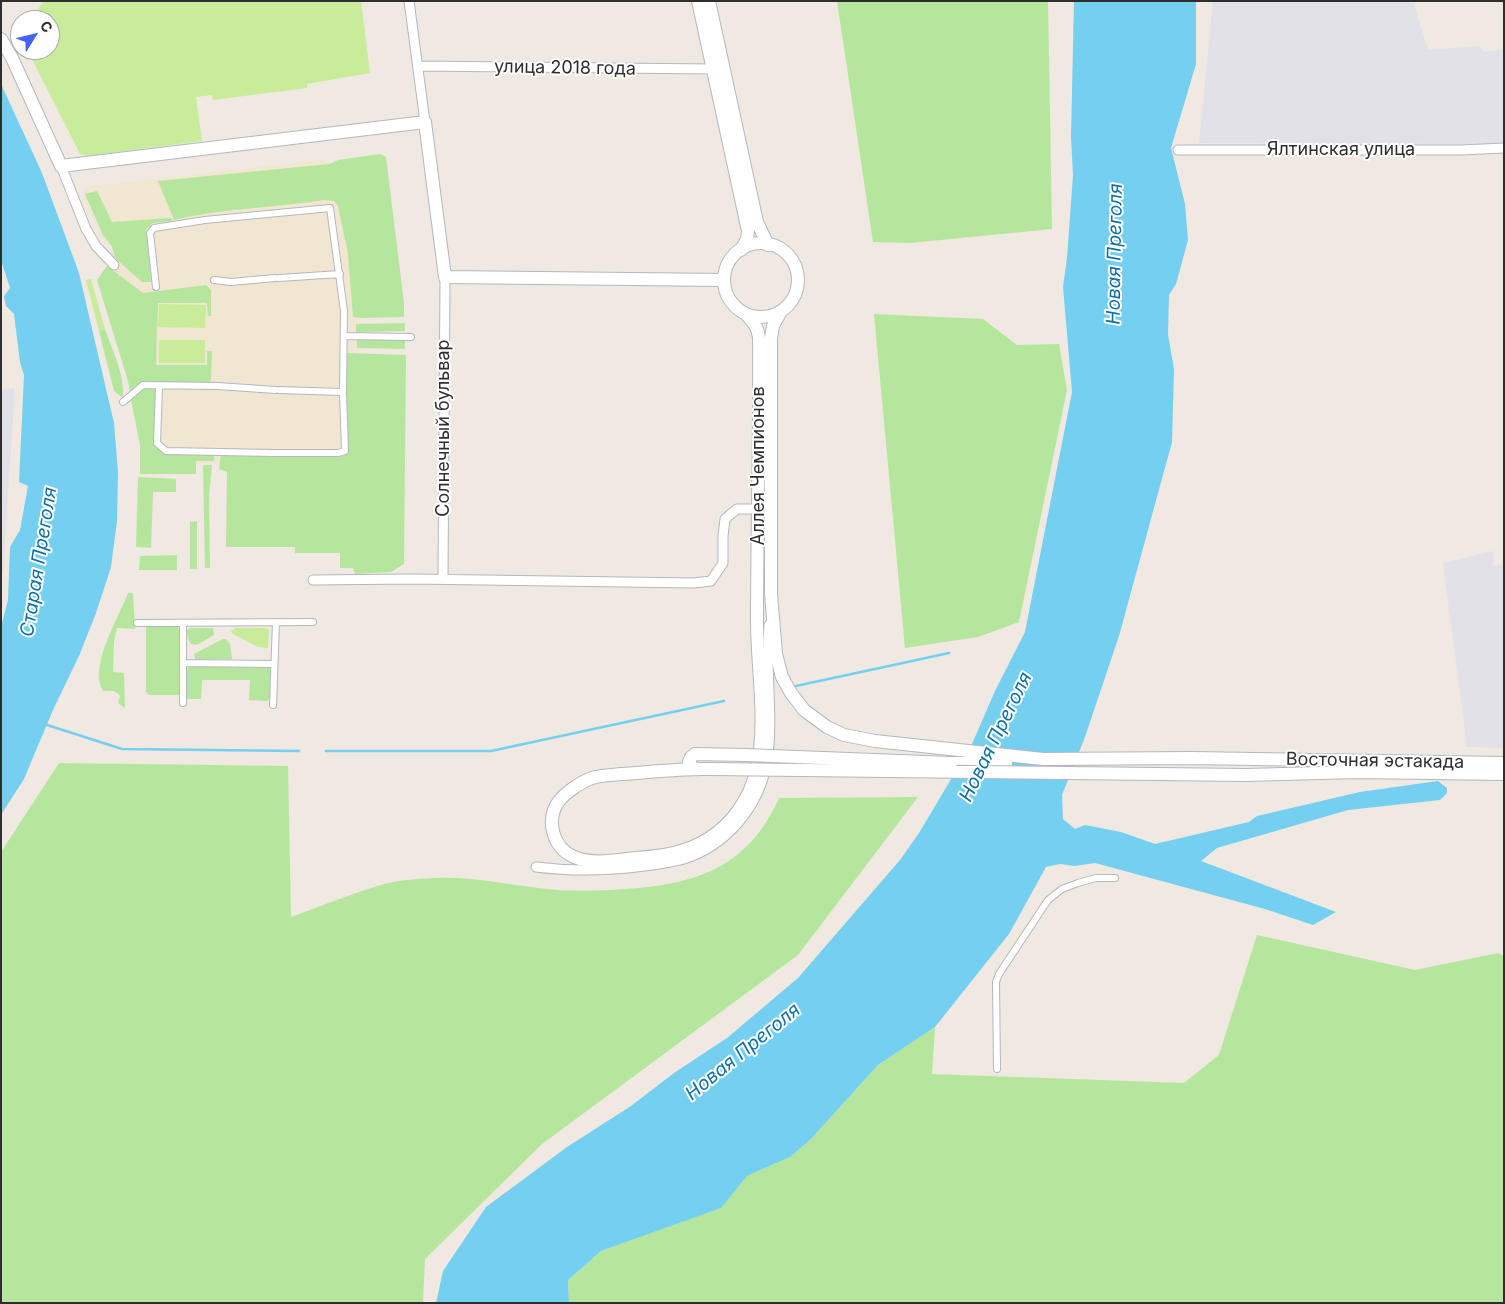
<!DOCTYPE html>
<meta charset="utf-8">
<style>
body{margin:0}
#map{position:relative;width:1505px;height:1304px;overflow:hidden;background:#efe9e1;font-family:Inter,sans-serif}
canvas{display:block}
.frame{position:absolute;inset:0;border:2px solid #2e2e2e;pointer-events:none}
.north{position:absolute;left:10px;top:10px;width:50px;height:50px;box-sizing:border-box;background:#fff;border:1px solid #ababab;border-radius:50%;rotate:54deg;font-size:14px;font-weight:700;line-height:20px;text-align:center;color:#2e2e2e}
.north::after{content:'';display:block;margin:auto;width:18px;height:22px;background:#4264fb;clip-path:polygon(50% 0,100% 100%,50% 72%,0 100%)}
</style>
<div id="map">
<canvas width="1505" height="1304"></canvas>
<div class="frame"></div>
<div class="north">С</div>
</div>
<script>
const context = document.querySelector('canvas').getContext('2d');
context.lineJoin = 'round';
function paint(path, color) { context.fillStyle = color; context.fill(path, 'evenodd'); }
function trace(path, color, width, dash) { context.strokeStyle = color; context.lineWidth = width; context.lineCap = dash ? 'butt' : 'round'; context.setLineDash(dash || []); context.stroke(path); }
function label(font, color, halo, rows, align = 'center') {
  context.font = font + ' Inter,sans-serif'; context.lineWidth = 4; context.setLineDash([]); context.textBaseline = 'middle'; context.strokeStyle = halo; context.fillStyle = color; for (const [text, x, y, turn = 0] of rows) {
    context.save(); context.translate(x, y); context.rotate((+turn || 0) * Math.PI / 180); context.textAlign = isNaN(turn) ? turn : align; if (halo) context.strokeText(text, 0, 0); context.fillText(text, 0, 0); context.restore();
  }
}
paint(new Path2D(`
 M1213,1H1413L1428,50L1480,46L1484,52L1504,49V144L1199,143Z
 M15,388L3,571L1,578V390Z
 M1493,551L1494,566L1504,565V748L1467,747L1443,563Z`), '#e3e1e8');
paint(new Path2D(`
 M323,160L341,171L360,305L358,462H224L144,465L143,431L132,370L110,275L114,265L110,246L101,237L83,195L86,187Z`), '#f0e6d1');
paint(new Path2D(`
 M837,1H1048L1052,229L910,243L873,242Z
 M380,154L386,157L404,303V317L363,318L353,317L348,254L338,206L334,201L324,200C274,208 223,208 174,220L158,181L330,164L338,160Z
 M97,191L112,222L171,218L172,221L153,223L146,229L151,282H142L115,258L112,246L103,235L85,194Z
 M107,266L143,293L206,285L211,290V316H208L207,303H158L156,365H207V351H212L211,379L209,383L143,382L138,384L130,392L128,381L97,280Z
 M874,314L983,319L1017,345L1059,344L1067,390L1019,622L978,637L905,648Z
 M405,323V331L356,332V324Z
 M105,329C112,350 125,375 123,398L114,391L99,331Z
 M357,339L405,340V349L357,348Z
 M347,353L406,355L404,564L391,572L355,574L353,568H340V553H295V547H226L227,472L219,469L221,454L276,457L343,455Z
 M144,388L155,390V444L164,453H214V461H196V474H140V445L131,400Z
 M203,465H212L209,495L210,568H205Z
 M138,477L176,479V492H153L151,548L136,547Z
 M197,521V569H190V522Z
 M177,555V570H139L140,556Z
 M128,593H133L135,629L117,628L114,642L113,672L124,673L125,708L118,703L120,696C115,689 111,691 103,691C88,666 119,618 128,593Z
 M146,626H177L179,629V695H149L146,692Z
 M191,628H213L214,635L197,645L191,644L188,639L187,630Z
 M223,639H226L230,644L232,659H195L194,654Z
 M189,666L270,668L271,671L270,698L267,701L249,700L250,680H202L201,699H186V672Z
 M59,763L288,766L291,917C322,906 353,893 384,884C399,880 418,879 433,878C467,876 505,884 539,888C568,892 597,891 626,889C696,884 748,868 779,798L918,797L798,955L542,1144L425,1259L423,1303H1V852Z
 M1257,935L1415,970L1498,953L1504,956V1303H569L568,1280L601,1251L720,1208L747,1176L790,1157L810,1140L878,1065L935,1027L932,1074L1184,1083L1219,1055Z`), '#b6e59e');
paint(new Path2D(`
 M44,1H361L370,73L307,84V88L213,100L212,95L196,97L202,141L88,156L80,154L28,51L50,50V20H45L35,13Z
 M91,279L105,329L99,331L86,280Z
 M159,304L206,305L205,328L158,327Z
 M159,340H205V363H159Z
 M235,628H265L269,630L268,648L258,647L233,634L231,631Z`), '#c9ec9a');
paint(new Path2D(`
 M1074,1H1196V64L1171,148L1185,204L1188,240L1176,284L1169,295L1168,335L1174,369L1172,442L1119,636L1085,737L1062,795L1063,819L1075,829L1085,825L1121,832L1155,844L1249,822L1257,816L1360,792L1438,781L1447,788V793L1440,800L1348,810L1217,848L1201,861L1336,912L1313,925L1265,909L1095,863L1075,866L1060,864L1046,867L1009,934L935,1027L878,1065L810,1140L790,1157L747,1176L721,1208L601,1251L568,1280L569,1303H436L443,1271L486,1207L567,1147L631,1106L674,1073L727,1038L798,978L900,860L919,833L972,744L995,691L1025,632L1072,392L1063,287L1067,258L1073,175L1071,137Z
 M1,84L42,173L79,273L114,423L118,472L117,521L111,567L96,613L79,656L53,710L24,779L1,815V627L8,600L10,547L20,530L28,486L19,482L24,375L20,362L14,314L6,306L4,296L10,288L1,260Z`), '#75cff0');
trace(new Path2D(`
 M796,686L949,653
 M44,724L122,749L299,751
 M326,751H491L724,701`), '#75cff0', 2.5);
const pedestrian = new Path2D(`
 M279,278L340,274
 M214,280L231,282L275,278
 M156,287L150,233L154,228L205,220L330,208L344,311L343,392
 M344,336L411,337
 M159,386L157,443L166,451L275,453H338L345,451L343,392L279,390
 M123,402L143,385L218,386L275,390
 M137,623L313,622
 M183,623V703
 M183,663L274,664
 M273,705L276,622
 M997,1069L996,982L999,974L1048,900L1062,889L1078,883L1096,878H1115`);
const minor = new Path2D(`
 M409,1L425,122
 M418,66L713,69
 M1178,150H1461L1504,148
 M61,166L86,229L96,246L114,265
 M443,579L445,277
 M313,580L413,579L694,583L711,581L723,563V536L725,519L737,509H759
 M536,867C567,871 597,871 628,868C646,866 666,864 684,859C727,845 759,807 767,762C774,718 765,671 769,625`);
const secondary = new Path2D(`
 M698,1L748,231L747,239L741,250
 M709,1L757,222L768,245
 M1,39L12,58L61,166L425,122L445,277L724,280
 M724 280a37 37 0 1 1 74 0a37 37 0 1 1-74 0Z
 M781,311L773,326L771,338V594L776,654L782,677L791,693L804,710L827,727L844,735L875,741L1043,759L1192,758L1504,763
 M951,763H1006
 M697,769L693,768L689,762L691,757L695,754L746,755
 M711,769C682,768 652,772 622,774C613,775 601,775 592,778C581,782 566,792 559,801C545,820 553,848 574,857C593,865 616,860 636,858C661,856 686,853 708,839C732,824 749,800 756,772C768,725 757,670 757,622C757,527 760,433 759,338C758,327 753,322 746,314
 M1246,775L1358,772L1504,774`);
trace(pedestrian, '#b4b7c1', 8);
trace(minor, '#b4b7c1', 11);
trace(secondary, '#b4b7c1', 14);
trace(pedestrian, '#fff', 6);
trace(minor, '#fff', 9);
trace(secondary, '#fff', 12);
const secondaryBridge = new Path2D(`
 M746,755L951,763
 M711,769L1246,775`);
trace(secondaryBridge, '#b4b7c1', 14, []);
trace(secondaryBridge, '#fff', 12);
label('18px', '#2e2e2e', '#fff', [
 ["улица 2018 года",565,68,1],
 ["Ялтинская улица",1341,150],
 ["Солнечный бульвар",444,428,-90],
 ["Аллея Чемпионов",759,466,-90],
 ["Восточная эстакада",1375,761,1]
]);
label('italic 19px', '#0d6fa3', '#fff', [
 ["Новая Преголя",1115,254,-89],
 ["Старая Преголя",39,562,-81],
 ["Новая Преголя",996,737,-64],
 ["Новая Преголя",743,1052,-39]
]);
</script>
